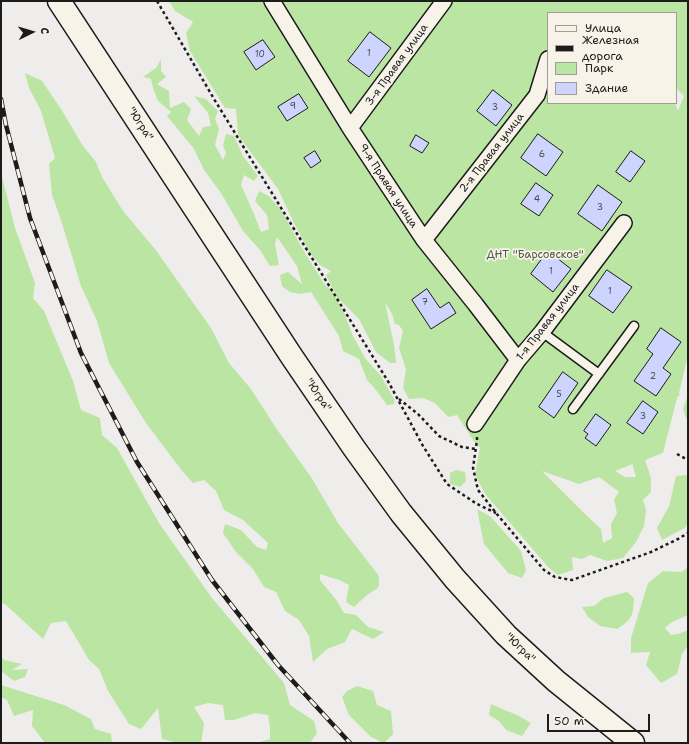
<!DOCTYPE html>
<meta charset="utf-8">
<style>
body{margin:0}
#map{position:relative;width:689px;height:744px;overflow:hidden;background:#efedec;font-family:"Shantell Sans",sans-serif}
canvas{display:block}
.frame{position:absolute;inset:0;border:2px solid #1c1c1c;pointer-events:none}
.legend{position:absolute;left:547px;top:12px;width:130px;height:92px;box-sizing:border-box;background:#f7f3e8;border:1px solid #9f9d96;margin:0;padding:5px 7px;list-style:none;font-size:12px;color:#1c1c1c}
.legend li{display:flex;align-items:center;gap:8px;height:20px}
.legend b{width:20px;border:1px solid #9f9d96}
.north{position:absolute;left:12px;top:12px;width:40px;height:40px;-webkit-text-stroke:3px #f7f3e8;paint-order:stroke;rotate:85deg;font-size:11px;font-weight:700;line-height:16px;text-align:center;color:#1c1c1c}
.north::after{content:'';display:block;margin:auto;width:14px;height:18px;background:#1c1c1c;clip-path:polygon(50% 0,100% 100%,50% 72%,0 100%)}
.scale{position:absolute;left:547px;top:714px;width:103px;height:18px;box-sizing:border-box;border:2px solid #1c1c1c;border-top:0;padding-left:5px;font-size:12px;line-height:14px;white-space:nowrap;color:#1c1c1c;-webkit-text-stroke:3px #f7f3e8;paint-order:stroke}
</style>
<div id="map">
<canvas width="689" height="744"></canvas>
<div class="frame"></div>
<ul class="legend">
<li><b style="height:5px;background:#f7f3e8"></b>Улица</li>
<li><b style="height:5px;background:#1c1c1c"></b>Железная дорога</li>
<li><b style="height:11px;background:#bbe5a2"></b>Парк</li>
<li><b style="height:11px;background:#cdd4fd"></b>Здание</li>
</ul>
<div class="north">С</div>
<div class="scale">50 m</div>
</div>
<script>
const context = document.querySelector('canvas').getContext('2d');
context.lineJoin = 'round';
function paint(path, color) { context.fillStyle = color; context.fill(path, 'evenodd'); }
function trace(path, color, width, dash) { context.strokeStyle = color; context.lineWidth = width; context.lineCap = dash ? 'butt' : 'round'; context.setLineDash(dash || []); context.stroke(path); }
function label(font, color, halo, rows, align = 'center') {
  context.font = font + ' "Shantell Sans",sans-serif'; context.lineWidth = 3.5; context.setLineDash([]); context.textBaseline = 'middle'; context.strokeStyle = halo; context.fillStyle = color; for (const [text, x, y, turn = 0] of rows) {
    context.save(); context.translate(x, y); context.rotate((+turn || 0) * Math.PI / 180); context.textAlign = isNaN(turn) ? turn : align; if (halo) context.strokeText(text, 0, 0); context.fillText(text, 0, 0); context.restore();
  }
}
paint(new Path2D(`
 M169,1H688V355L679,393L680,394L677,398L663,453L645,460L651,478V492L643,500L646,510L644,526L636,542L623,558L607,561L590,555L582,559L572,557L573,570L558,575L549,568L486,495L475,475L480,447L477,446L457,415L448,417L435,403L423,398L409,399L403,388L406,369L399,348L403,331L399,325L395,324L392,314L385,302L394,345L396,363H390L376,352L359,319L337,297L326,275L331,271L320,265L309,251L294,223L278,189L238,135L236,109L225,108L190,51L186,33L193,22L175,11ZM548,13H676V88L684,96L678,111L675,103H548ZM633,464V467L636,477H625L615,471ZM542,471L579,484L599,477L619,492L614,499L617,513L611,524L612,538L603,543L601,529L587,516Z
 M161,59V71L166,77L157,84L169,91L170,108L184,102L191,109L187,120L199,136L203,127L211,126L208,113L194,96L206,99L218,111L215,119L219,129L215,145L223,160L226,153L223,146L226,134L234,136L243,156L258,176L254,181L244,175L241,185L254,214L261,232L269,229L267,215L255,201L259,191L269,196L281,210L305,253L325,285L333,292L345,315L352,334L365,358L381,376L394,399V404L387,405L376,390L367,380L359,359L343,351L339,336L311,292L300,294L290,292L282,286L280,275L288,272L302,284L297,266L277,237L275,244L279,265L270,266L260,250L243,231L221,193L204,170L194,149L167,116L171,112L158,101L153,88L151,79L143,77L156,68Z
 M25,73L42,81L61,109L83,146L96,162L102,177L123,211L155,249L211,328L229,363L251,389L276,428L311,477L338,523L379,576V585L378,588L367,595L354,607L346,602L349,585L339,580L320,574V580L337,601L344,613L356,615L368,627L384,632L373,639L352,629L345,642L327,649L313,662L309,636L299,620L285,611L276,592L264,587L253,569L236,552L223,533L225,524L241,530L257,547L266,550L268,543L243,520L224,510L216,491L204,480L193,483L183,472L167,451L146,423L109,363L97,321L81,286L61,220L52,195L49,164L55,158L41,111L29,88Z
 M1,173L15,228L35,283L33,298L44,311L73,381L81,410L100,418L102,435L117,448L159,523L212,598L284,683L290,705L314,721L317,733L310,743H256L270,739V728L268,715L255,713L234,720H225L223,705L208,703L194,707L204,723L201,743H178L162,739L158,708L141,729L129,724L108,691L99,669L89,660L66,621L51,623L43,639L6,605L1,602Z
 M688,395V423L683,409Z
 M456,470L465,472L466,481L460,487L450,484V473Z
 M687,475L688,523L685,528L662,540L657,528L669,506L676,476Z
 M477,509L491,517L521,551L526,570L522,578L508,573L484,544Z
 M688,567V615L672,622L665,628L671,635L678,634L688,630V646L682,654L677,674L661,683L646,665L650,652L631,653V638L648,583L663,571L682,572Z
 M627,592L634,598C633,615 633,619 617,629L600,626L588,617L582,607L594,606L604,598Z
 M1,656L4,660L22,664L12,670L28,669L25,677L14,681L1,671Z
 M1,685L64,705L91,719L95,729L111,734L112,743H45L32,726L33,710L14,716L7,700L1,697Z
 M357,686L373,691L377,705L391,711L393,734L384,743L371,737L349,715L342,697L347,691Z
 M491,704L519,716L531,723L522,736L506,730L499,721L489,715Z`), '#bbe5a2');
const building = new Path2D(`
 M370,32L391,48L369,77L348,61Z
 M263,40L275,57L256,70L244,52Z
 M493,90L512,105L496,126L477,111Z
 M299,94L308,108L287,121L278,107Z
 M538,134L563,152L546,176L521,158Z
 M416,135L429,143L422,153L410,146Z
 M315,151L321,161L311,168L304,158Z
 M631,151L645,161L630,182L616,172Z
 M536,183L553,195L539,216L521,204Z
 M598,185L622,202L602,231L578,214Z
 M548,251L571,269L553,292L531,274Z
 M607,270L632,287L613,313L589,296Z
 M427,289L440,308L449,302L456,313L431,329L412,300Z
 M661,328L681,342L663,368L671,374L656,396L634,381L653,354L647,349Z
 M563,372L578,383L554,418L539,407Z
 M643,401L658,412L643,434L627,423Z
 M596,414L611,425L596,446L585,438L588,434L584,431Z`);
paint(building, '#cdd4fd');
trace(building, '#1c1c1c', 1);
const service = new Path2D(`
 M542,332L599,374
 M573,409L634,326`);
const minor = new Path2D(`
 M272,1L350,128L424,240L476,305L518,360
 M350,128L444,1
 M424,240L537,95L548,59
 M475,424L518,360L542,332L624,223`);
const trunk = new Path2D(`
 M59,1L292,357L354,448L401,513L455,579L506,635L556,681L633,743`);
trace(service, '#1c1c1c', 11);
trace(minor, '#1c1c1c', 18);
trace(trunk, '#1c1c1c', 25);
trace(new Path2D(`
 M157,1L214,99L389,383L423,446L447,484L477,504L496,513
 M399,399L418,414L439,436L462,447L476,449
 M477,437V440L473,468L478,490L496,513L544,570L555,577L572,580L651,552L678,539L688,533
 M677,454L688,460`), '#1c1c1c', 2.5, [3, 3]);
trace(service, '#f7f3e8', 8);
trace(minor, '#f7f3e8', 15);
trace(trunk, '#f7f3e8', 22);
const rail = new Path2D(`
 M1,99L6,125L30,218L81,353L137,462L212,580L278,665L350,743`);
trace(rail, '#1c1c1c', 4.5);
trace(rail, '#f7f3e8', 3, [9]);
label('9px', '#484a54', null, [
 ["1",369,54],
 ["10",260,55],
 ["9",293,107],
 ["3",495,108],
 ["6",542,155],
 ["4",537,200],
 ["3",600,208],
 ["1",551,272],
 ["1",610,292],
 ["7",425,303],
 ["2",653,377],
 ["5",559,395],
 ["3",643,417]
]);
label('11px', '#1c1c1c', '#f7f3e8', [
 ["3-я Правая улица",397,65,-54],
 ["\"Югра\"",140,124,57],
 ["2-я Правая улица",492,153,-52],
 ["9-я Правая улица",388,186,57],
 ["1-я Правая улица",548,322,-52],
 ["\"Югра\"",318,395,56],
 ["\"Югра\"",520,648,44]
]);
label('11px', '#4c5844', '#f7f3e8', [
 ["ДНТ \"Барсовское\"",535,255]
]);
</script>
